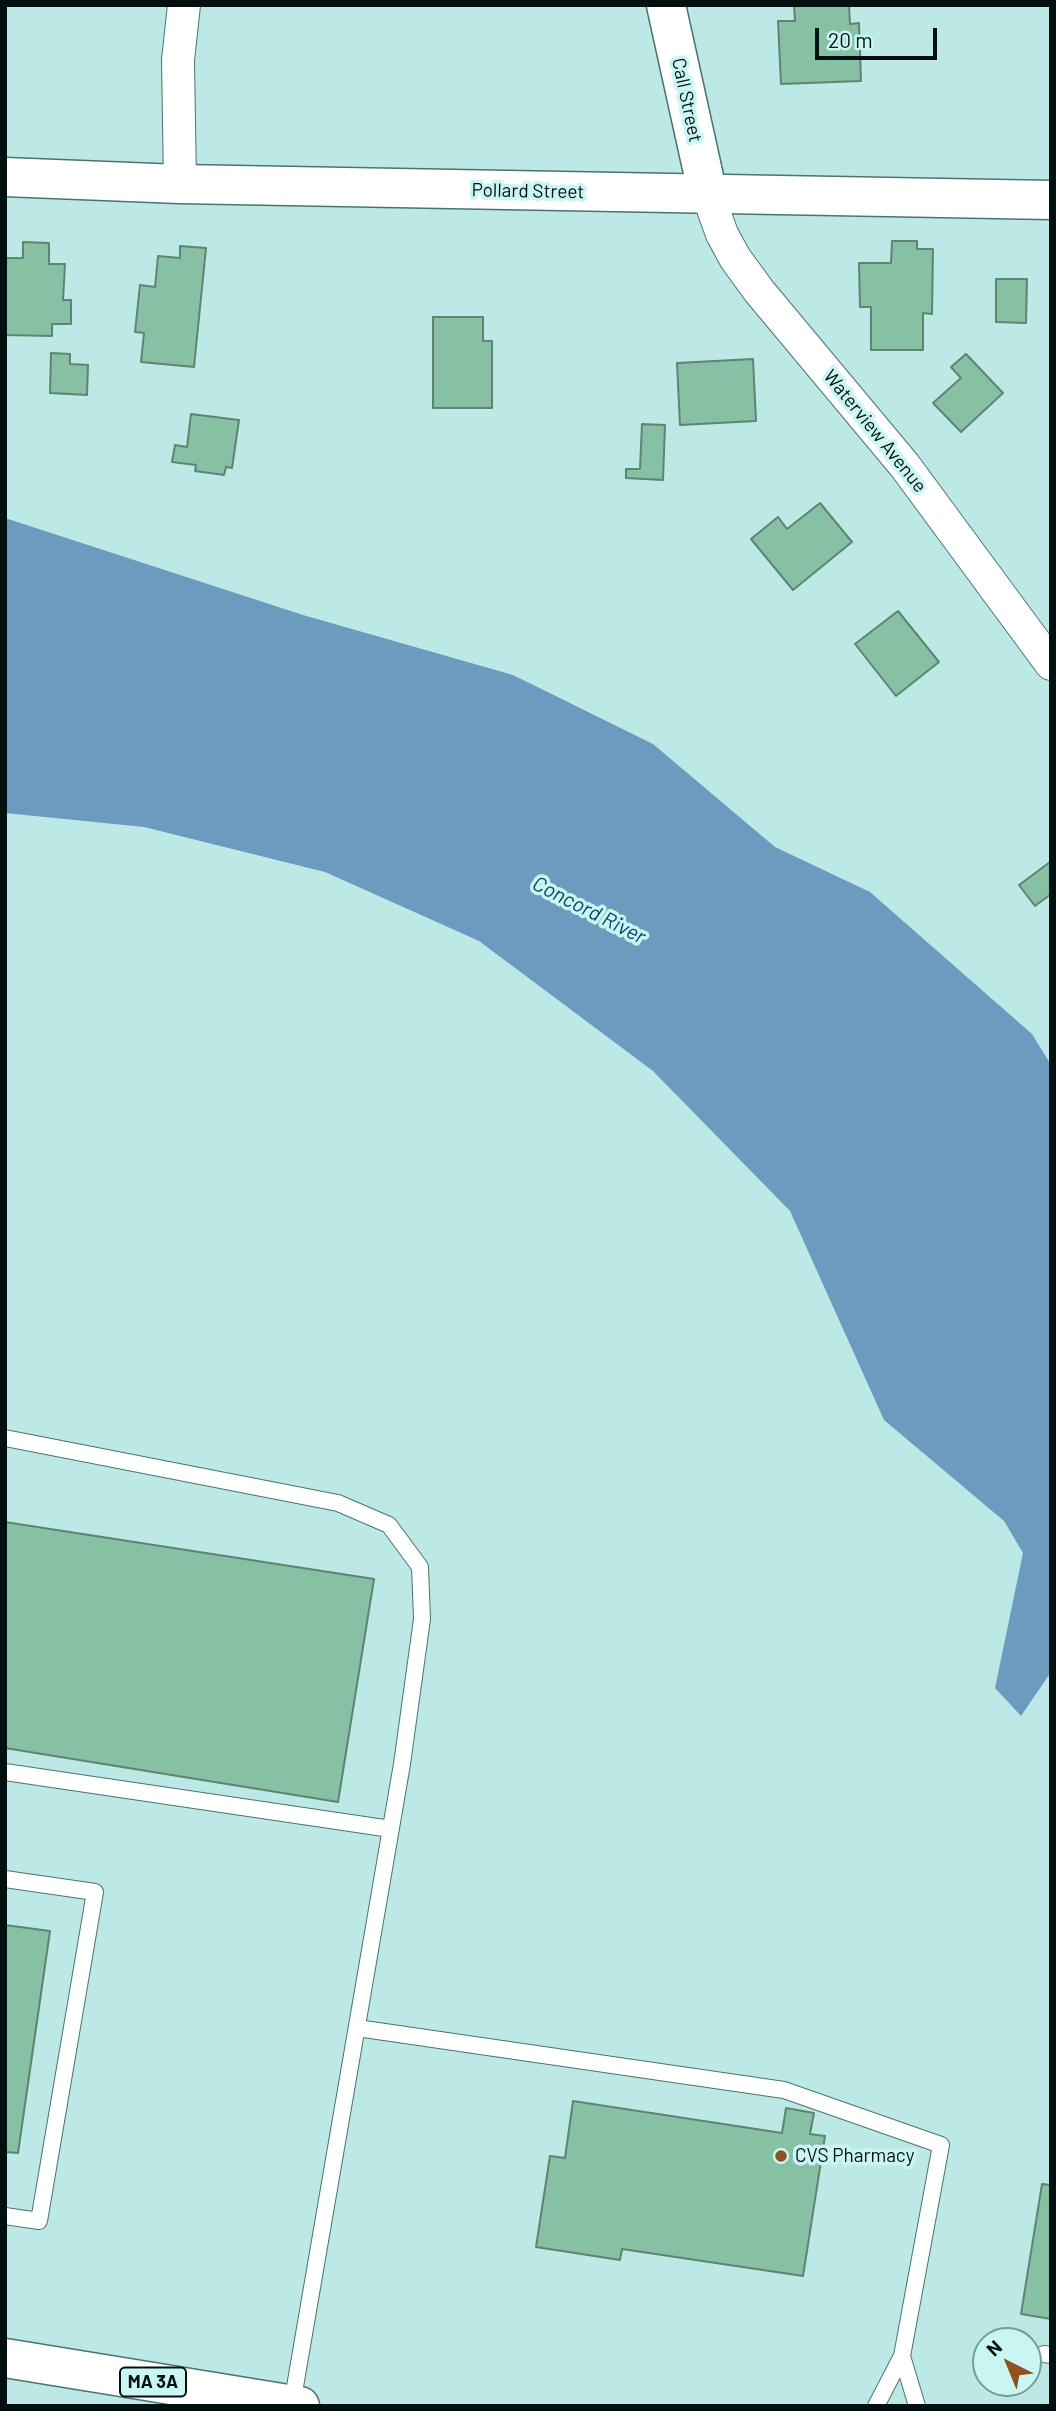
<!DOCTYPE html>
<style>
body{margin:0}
#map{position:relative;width:1056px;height:2411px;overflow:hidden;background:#bce9e5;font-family:Barlow,sans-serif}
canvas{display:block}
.frame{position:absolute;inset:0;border:7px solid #021110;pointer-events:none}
.north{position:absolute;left:972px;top:2327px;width:70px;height:70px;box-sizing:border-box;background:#c9f6f2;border:2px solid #799a98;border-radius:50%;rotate:317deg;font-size:19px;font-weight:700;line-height:28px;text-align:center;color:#021110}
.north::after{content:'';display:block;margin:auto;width:24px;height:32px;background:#92501f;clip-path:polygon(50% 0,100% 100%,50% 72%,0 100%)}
.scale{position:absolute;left:815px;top:28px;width:122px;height:32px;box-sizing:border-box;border:4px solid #021110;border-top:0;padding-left:9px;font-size:21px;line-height:24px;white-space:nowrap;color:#021110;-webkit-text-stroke:5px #c9f6f2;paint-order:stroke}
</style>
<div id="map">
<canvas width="1056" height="2411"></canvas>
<div class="frame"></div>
<div class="north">N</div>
<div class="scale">20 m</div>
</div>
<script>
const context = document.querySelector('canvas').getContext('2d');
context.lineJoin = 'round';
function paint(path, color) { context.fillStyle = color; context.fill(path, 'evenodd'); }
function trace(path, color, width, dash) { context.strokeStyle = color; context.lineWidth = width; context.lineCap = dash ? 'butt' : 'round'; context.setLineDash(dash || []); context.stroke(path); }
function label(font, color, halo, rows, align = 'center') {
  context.font = font + ' Barlow,sans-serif'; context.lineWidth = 7; context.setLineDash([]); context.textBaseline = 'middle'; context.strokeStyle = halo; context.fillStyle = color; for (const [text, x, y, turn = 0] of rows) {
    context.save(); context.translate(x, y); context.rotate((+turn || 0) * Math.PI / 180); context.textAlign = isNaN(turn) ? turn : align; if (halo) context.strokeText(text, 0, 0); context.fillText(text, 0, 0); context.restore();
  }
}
paint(new Path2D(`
 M5,518L303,615L513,675L653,744L775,847L870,892L1032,1034L1051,1065V1672L1021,1716L995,1688L1023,1553L1004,1521L884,1420L790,1211L653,1071L479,941L325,872L144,827L5,813Z`), '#6c9bc0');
const building = new Path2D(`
 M794,5H849L850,24L859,23L861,81L781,84L778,21H795Z
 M892,241H917V249H933L932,314L923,313V350H871V307H860L859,263H891Z
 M23,242L49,243V264H65L63,300H71V324H52V336L5,335V258H23Z
 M180,246L206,248L194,367L141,362L144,333L135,332L140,285L155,287L158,256L180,258Z
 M996,279H1027L1026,323L996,322Z
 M433,317H483V341H492V408H433Z
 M51,353L70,354V364L88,365L87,395L50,393Z
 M966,354L1003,393L961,432L933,403L961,378L951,367Z
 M753,359L756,421L680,425L677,363Z
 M191,414L239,420L232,468L226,467L224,475L195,471L196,465L172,462L175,445L187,447Z
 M642,424L665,425L663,480L626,478V469H640Z
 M820,503L852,542L793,590L751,539L778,517L787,529Z
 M898,611L939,662L896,696L855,644Z
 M1050,862L1051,894L1035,906L1019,885Z
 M5,1522L374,1579L338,1802L5,1748Z
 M5,1925L50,1931L18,2153L5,2152Z
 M573,2101L782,2133L786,2108L814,2113L810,2134L825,2136L803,2276L622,2249L620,2260L536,2247L550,2156L565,2158Z
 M1042,2184L1051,2185V2319L1021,2314Z`);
paint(building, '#86c1a3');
trace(building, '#618371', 2);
const lane = new Path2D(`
 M5,1438L338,1503L389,1525L420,1567L422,1619L402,1764L292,2404
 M5,1772L391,1829
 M5,1879L95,1892L39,2221L5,2216
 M357,2028L784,2090L941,2145L902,2356
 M1044,2354L1051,2355
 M876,2406L902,2356L917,2406`);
const street = new Path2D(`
 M180,184L178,60L184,5
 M708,195L722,234L735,258L759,291L905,466L1051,664`);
const secondary = new Path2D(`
 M666,5L708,195
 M5,177L180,184L1051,200`);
const primary = new Path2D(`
 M5,2358L300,2406`);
trace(lane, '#4a7471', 18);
trace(street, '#4a7471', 34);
trace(secondary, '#4a7471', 41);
trace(primary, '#4a7471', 41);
trace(lane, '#fff', 16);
trace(street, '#fff', 32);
trace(secondary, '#fff', 38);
trace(primary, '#fff', 38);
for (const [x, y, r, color] of [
 [781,2156,7,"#92501f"]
]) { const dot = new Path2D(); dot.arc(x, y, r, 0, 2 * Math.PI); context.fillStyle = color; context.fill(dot); trace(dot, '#c9f6f2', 2.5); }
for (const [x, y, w] of [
 [153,2382,66]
]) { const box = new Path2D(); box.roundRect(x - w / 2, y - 14.5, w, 29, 5); context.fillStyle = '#c9f6f2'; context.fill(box); trace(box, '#021110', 2); }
label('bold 18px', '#021110', null, [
 ["MA 3A",153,2382]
]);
label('19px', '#021110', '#c9f6f2', [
 ["Call Street",687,100,78],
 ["Pollard Street",528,191,1],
 ["Waterview Avenue",875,431,51]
]);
label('19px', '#021110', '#c9f6f2', [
 ["CVS Pharmacy",795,2156]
], 'left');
label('italic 21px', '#0c456a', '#c9f6f2', [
 ["Concord River",589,910,27]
]);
</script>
